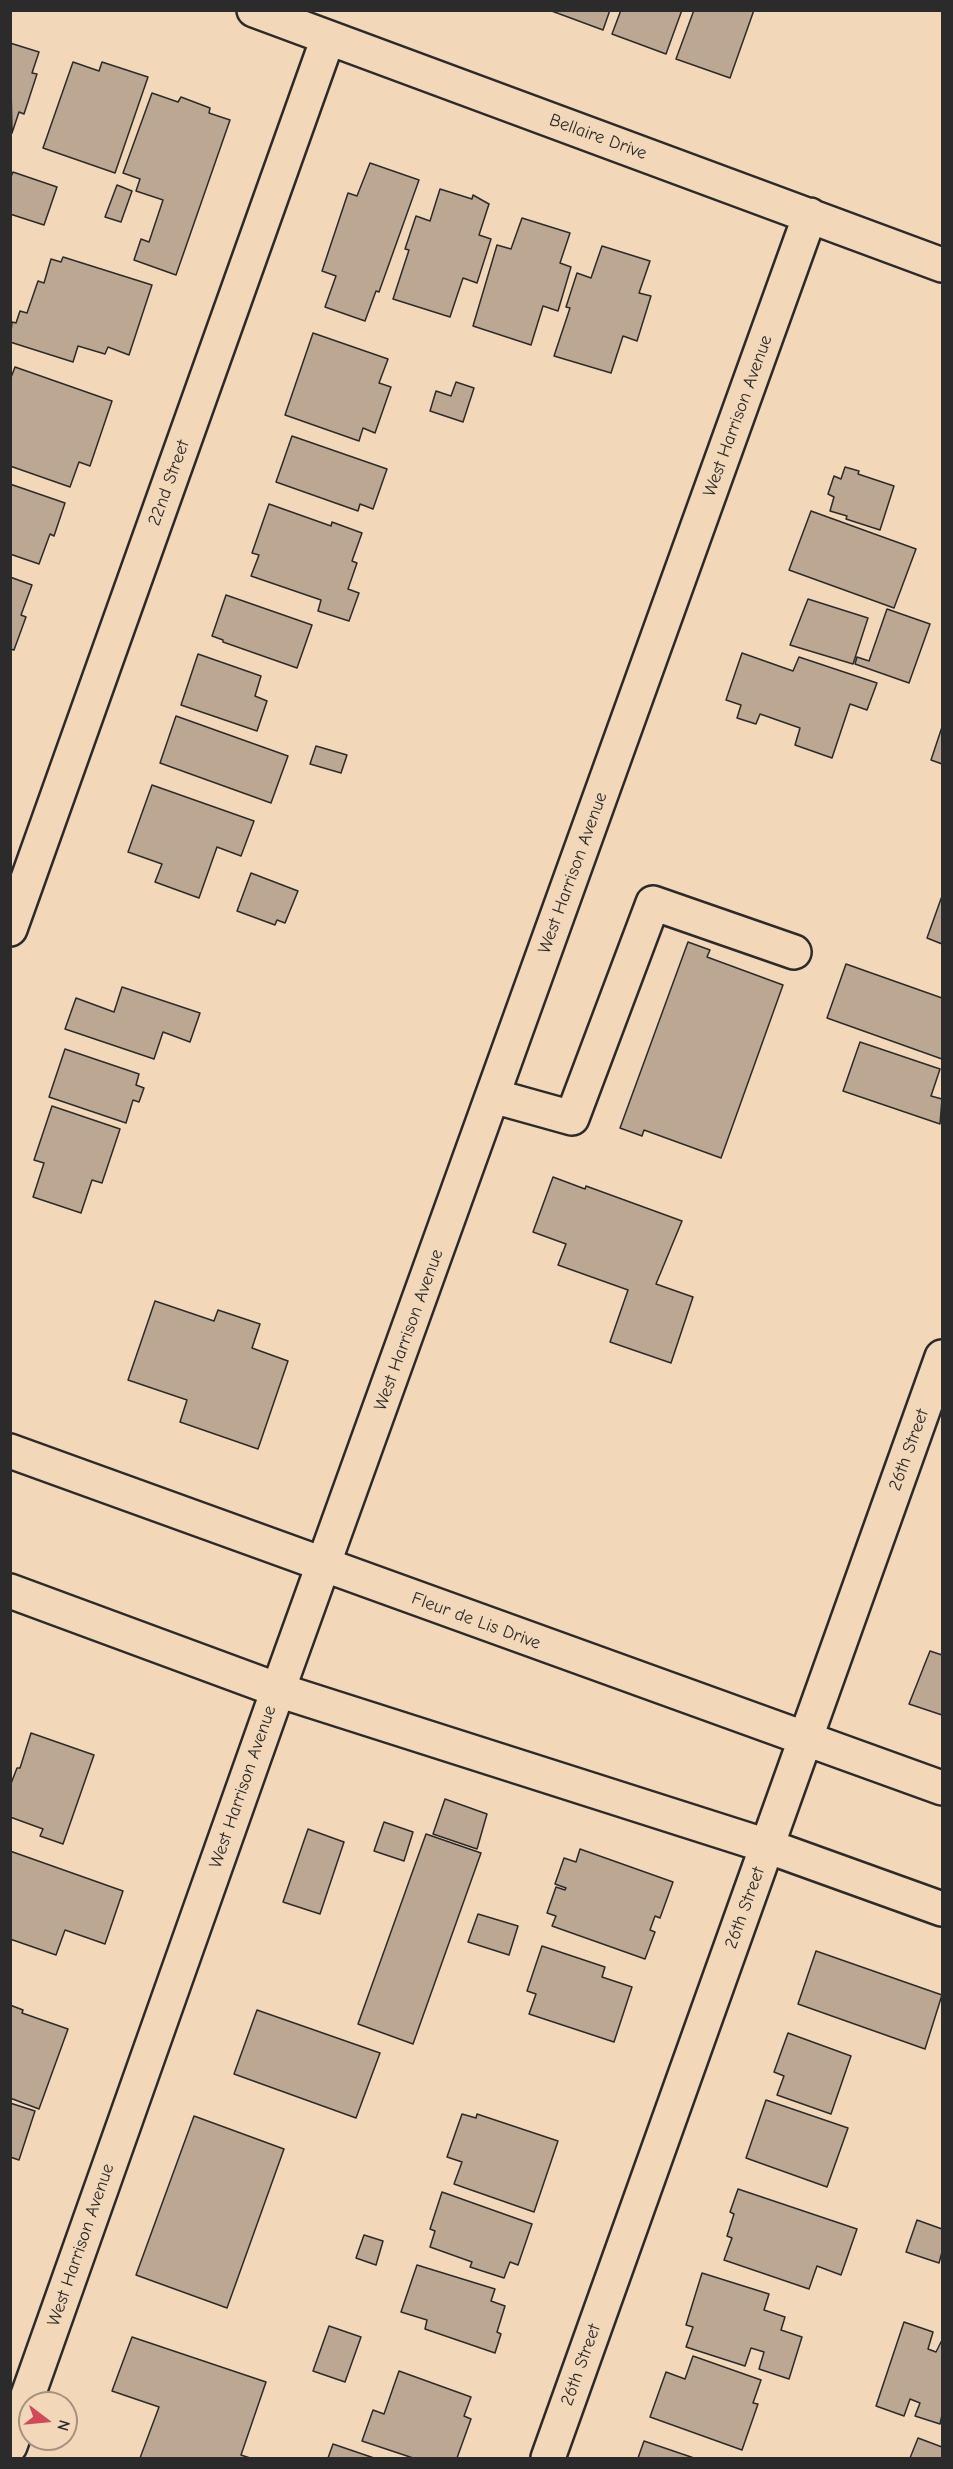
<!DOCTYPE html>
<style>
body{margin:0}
#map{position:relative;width:953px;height:2469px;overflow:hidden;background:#f3d7b9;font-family:"Comic Neue",sans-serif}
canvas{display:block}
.frame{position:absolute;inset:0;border:12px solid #2b2b2b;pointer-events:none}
.north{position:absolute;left:18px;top:2391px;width:60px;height:60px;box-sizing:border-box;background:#f3d7b9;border:2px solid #a39280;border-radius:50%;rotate:106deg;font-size:16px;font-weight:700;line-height:24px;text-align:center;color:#2b2b2b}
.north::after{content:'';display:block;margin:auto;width:21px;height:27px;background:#d1495b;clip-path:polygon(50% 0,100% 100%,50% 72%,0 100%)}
</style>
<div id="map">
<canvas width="953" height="2469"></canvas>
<div class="frame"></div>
<div class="north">N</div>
</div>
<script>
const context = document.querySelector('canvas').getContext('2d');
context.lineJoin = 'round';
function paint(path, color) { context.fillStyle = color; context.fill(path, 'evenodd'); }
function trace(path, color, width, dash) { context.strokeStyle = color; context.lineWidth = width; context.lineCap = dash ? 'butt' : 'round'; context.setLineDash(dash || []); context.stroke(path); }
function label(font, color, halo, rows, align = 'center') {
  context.font = font + ' "Comic Neue",sans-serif'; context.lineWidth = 4.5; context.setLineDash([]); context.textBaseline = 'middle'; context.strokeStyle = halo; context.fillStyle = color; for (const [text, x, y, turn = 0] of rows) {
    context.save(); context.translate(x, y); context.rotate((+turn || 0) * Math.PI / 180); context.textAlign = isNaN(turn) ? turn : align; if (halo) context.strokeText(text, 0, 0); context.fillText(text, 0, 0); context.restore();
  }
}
const building = new Path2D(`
 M549,10H610L603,30Z
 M621,10H682L666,54L612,34Z
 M694,10H754L730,78L676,59Z
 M10,43L39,52L32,73L37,74L24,114L19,112L12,133Z
 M73,62L99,71L102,62L148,77L115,173L43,148Z
 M152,93L178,102L181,97L210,108L209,113L230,120L176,275L134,260L141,239L149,242L163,200L136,191L140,179L123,173Z
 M370,163L419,180L379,292L376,291L365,321L325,307L336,276L322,271L348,193L357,196Z
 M13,172L57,187L44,225L10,214V179Z
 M117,185L132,191L121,222L105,217Z
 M440,189L472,199L473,195L489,204L479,235L491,239L477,283L463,278L450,317L393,299L409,250L405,249L416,216L430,221Z
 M522,218L570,233L560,263L571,267L558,311L543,306L531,345L473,326L497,245L511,249Z
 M602,246L650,261L639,293L651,296L637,341L623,336L611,373L554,356L570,308L566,307L577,273L591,278Z
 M63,257L152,285L129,355L108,347L105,354L78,346L73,362L10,342L12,322L16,323L20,311L27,313L38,281L44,283L51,259L61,262Z
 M313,333L388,359L379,383L391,387L375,433L363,428L359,441L285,415Z
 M15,367L112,401L90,466L79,462L70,487L10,466V380Z
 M456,382L474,388L463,422L430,411L436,391L451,396Z
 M292,436L387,469L373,509L360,504L358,511L276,482Z
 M845,467L859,471L858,474L894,486L880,530L846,519L847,516L830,511L834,497L828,494L834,476L841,479Z
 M10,484L65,503L54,536L50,534L39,564L10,554Z
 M269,504L331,526L332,522L362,533L352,561L357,563L348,589L359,593L349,621L318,611L321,600L251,576L259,555L252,553Z
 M811,511L916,549L894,608L789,570Z
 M10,577L32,585L21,615L26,617L14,650L10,649Z
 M226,595L312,625L297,668L223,642V640L212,636Z
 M808,599L868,618L853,664L790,645Z
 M887,609L930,624L909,683L855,664L857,657L869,661Z
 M742,653L793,671L799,657L877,683L867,710L850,704L832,758L795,745L800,728L760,714L756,724L737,718L741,705L726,700Z
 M198,654L261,676L255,696L267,701L257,731L181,705Z
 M176,716L288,756L271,803L160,763Z
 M942,727V764L931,760Z
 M316,746L347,755L341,773L310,764Z
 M152,785L254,821L241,856L217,847L199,898L155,882L162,864L128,852Z
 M251,873L298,891L285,923L277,920L275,925L237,911Z
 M942,896V944L927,938Z
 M688,942L710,950L707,957L783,985L721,1158L644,1130L642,1136L620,1128Z
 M846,964L942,998V1059L827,1018Z
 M122,987L200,1013L190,1042L163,1032L154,1059L65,1029L76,998L114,1012Z
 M860,1042L940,1069L931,1096L942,1099L940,1124L843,1091Z
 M65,1049L139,1074L136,1085L144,1088L139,1102L133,1100L126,1123L49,1097Z
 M52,1106L120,1129L102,1183L92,1180L81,1213L33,1197L44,1163L34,1160Z
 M553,1177L585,1189L586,1186L682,1221L656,1284L693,1297L671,1363L610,1342L628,1290L558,1265L566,1244L533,1232Z
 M155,1301L214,1321L218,1310L260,1324L252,1348L288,1361L258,1449L180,1422L187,1400L128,1380Z
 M930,1651L942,1655V1715L909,1704Z
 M31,1733L94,1755L63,1844L40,1836L43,1829L10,1817V1786L17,1768H20Z
 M445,1799L487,1814L477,1849L433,1834Z
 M384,1822L413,1832L404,1861L374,1851Z
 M308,1829L344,1842L320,1914L283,1902Z
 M426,1834L481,1853L413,2044L358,2024Z
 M580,1849L673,1882L660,1918L655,1916L650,1930L655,1932L645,1959L552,1926L556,1916L547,1913L556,1887L565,1890L566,1888L555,1884L564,1858L576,1862Z
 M10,1851L123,1891L105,1944L65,1930L56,1955L10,1939Z
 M478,1914L518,1926L509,1955L468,1942Z
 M542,1946L605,1967L602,1977L632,1987L614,2042L529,2014L536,1994L527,1991Z
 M816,1951L942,1995L925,2049L798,2004Z
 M10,2005L23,2010L22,2013L68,2029L39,2109L10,2098Z
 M257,2010L380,2053L356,2118L234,2074Z
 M788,2033L851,2056L831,2114L777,2095L784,2076L774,2072Z
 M766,2100L848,2128L827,2187L746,2158Z
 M10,2103L35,2111L19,2160L10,2157Z
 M462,2114L476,2118L477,2114L558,2141L534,2212L454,2184L462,2162L447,2157Z
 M194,2116L284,2149L227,2308L136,2275Z
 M738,2189L857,2229L841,2275L817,2266L809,2289L724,2260L732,2238L727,2236L734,2214L730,2212Z
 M442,2192L532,2224L518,2265L510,2262L504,2278L470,2267L472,2262L430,2247L435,2231L430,2229Z
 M917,2220L942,2229V2252L939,2263L906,2252Z
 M364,2235L383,2241L376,2265L356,2258Z
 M417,2265L495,2289L491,2301L505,2306L497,2332L501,2334L495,2353L425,2329L427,2320L401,2312Z
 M702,2273L769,2294L764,2310L785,2317L781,2330L802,2337L789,2379L759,2369L764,2352L751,2348L745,2366L686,2347L693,2327L686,2325Z
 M904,2322L933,2332L928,2349L936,2352L942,2340V2415L940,2424L915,2416L920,2403L910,2399L904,2416L876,2406Z
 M329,2326L361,2337L345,2382L313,2371Z
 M132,2337L266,2382L241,2455L250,2458H140L159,2407L112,2391Z
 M693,2356L761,2380L753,2403L758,2404L742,2450L650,2417L666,2372L685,2379Z
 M399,2371L471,2397L464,2416L471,2419L457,2458H413L362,2441L373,2410L384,2414Z
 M918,2438L942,2447V2458H910Z
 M644,2441L694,2458H638Z
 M333,2444L374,2458H328Z`);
paint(building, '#bba792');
trace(building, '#2b2b2b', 1.5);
const minor = new Path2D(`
 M254,10L942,265
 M10,929L328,38
 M493,1096L572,1118L653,903L794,952
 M10,1451L942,1788
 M10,1591L278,1690L767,1846L942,1909
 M10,2446L278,1690L810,215
 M548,2458L942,1357`);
trace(minor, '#2b2b2b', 38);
trace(minor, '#f3d7b9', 33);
label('18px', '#2b2b2b', '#f3d7b9', [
 ["Bellaire Drive",598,137,20],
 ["West Harrison Avenue",738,416,-70],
 ["22nd Street",169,483,-70],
 ["West Harrison Avenue",573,873,-70],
 ["West Harrison Avenue",409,1330,-70],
 ["26th Street",909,1450,-70],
 ["Fleur de Lis Drive",476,1621,20],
 ["West Harrison Avenue",243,1787,-71],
 ["26th Street",745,1908,-70],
 ["West Harrison Avenue",81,2245,-71],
 ["26th Street",581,2365,-70]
]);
</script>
